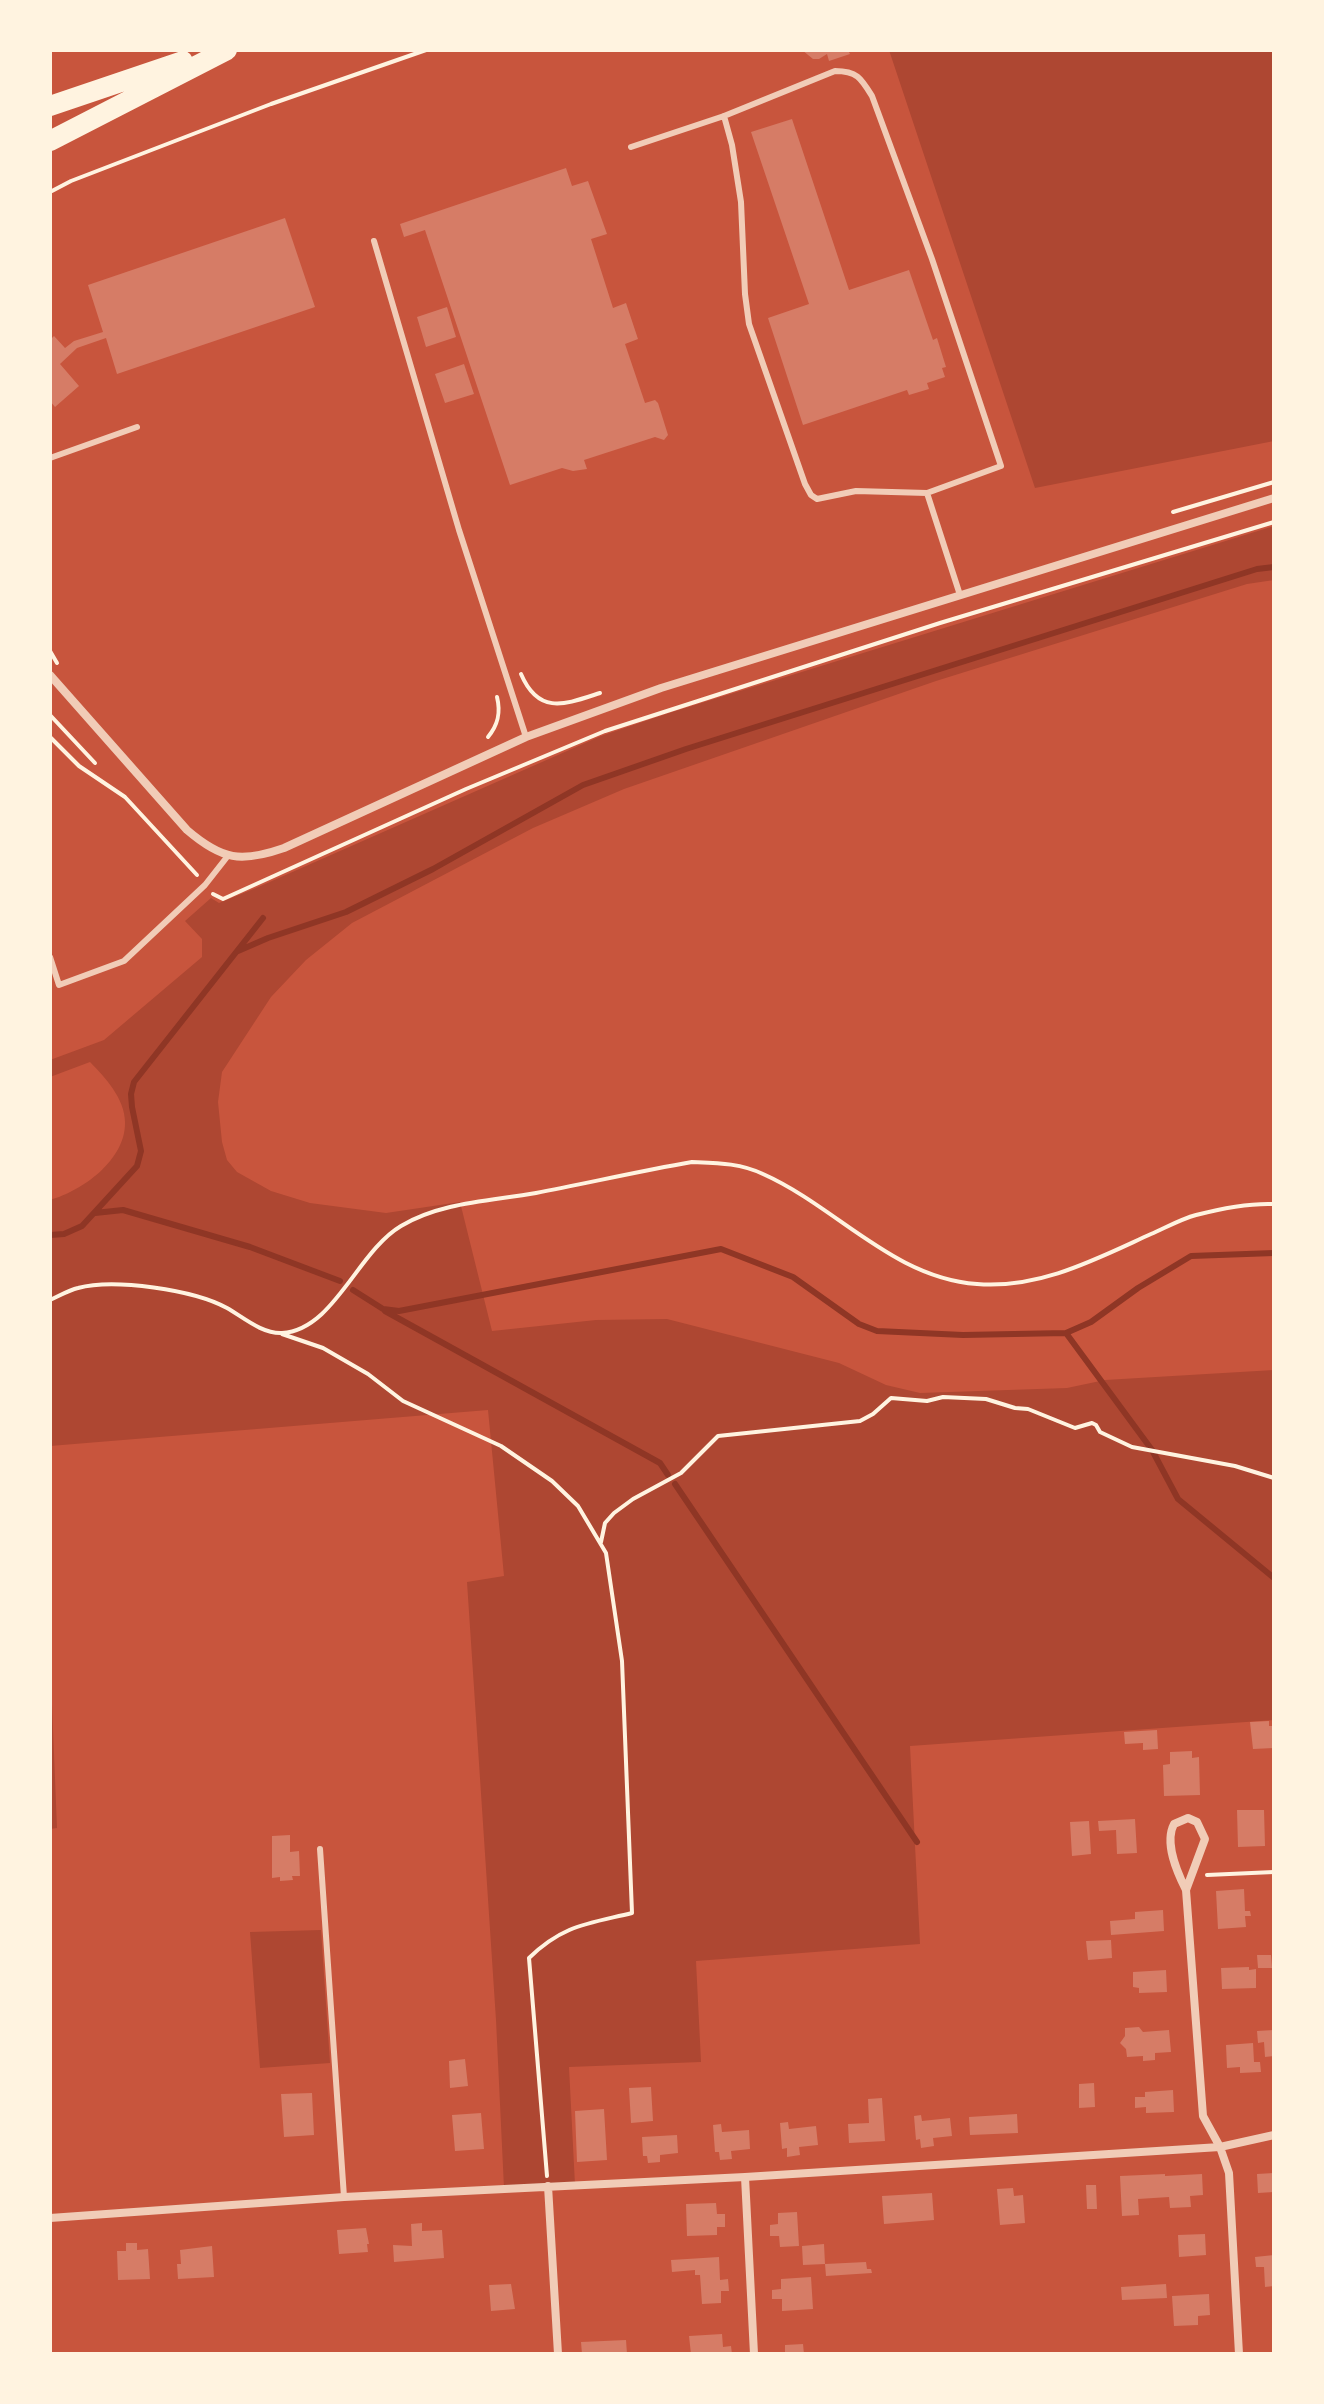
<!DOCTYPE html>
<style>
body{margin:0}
#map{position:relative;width:1324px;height:2404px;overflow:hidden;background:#c8553d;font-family:Lora,serif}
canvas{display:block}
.frame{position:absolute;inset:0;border:52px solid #fff3e0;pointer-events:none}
</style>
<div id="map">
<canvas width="1324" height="2404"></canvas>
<div class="frame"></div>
</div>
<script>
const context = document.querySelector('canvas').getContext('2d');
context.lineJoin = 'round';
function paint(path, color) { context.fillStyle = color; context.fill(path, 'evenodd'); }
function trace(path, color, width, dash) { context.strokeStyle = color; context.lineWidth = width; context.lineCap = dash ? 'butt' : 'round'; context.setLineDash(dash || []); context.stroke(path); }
paint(new Path2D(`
 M889,50H1274V441L1035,488Z
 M1274,526V580L1247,584L936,681L624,789L533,828L352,923L306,960L271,997L222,1072L218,1102L222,1142L227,1160L237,1172L271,1191L310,1203L386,1213L460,1202L492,1331L596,1320L667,1319L839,1363L886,1385L920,1393L1067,1388L1105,1380L1274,1370V1720L910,1746L920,1944L696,1961L701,2062L569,2067L575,2185L504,2188L496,2020L467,1582L504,1576L488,1410L50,1446V1200C82,1191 126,1160 125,1122C125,1099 105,1077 90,1062L50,1077V1060L104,1040L202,957V939L185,921L211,898L219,903L256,888L601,736L669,713Z
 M50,1655L57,1828L50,1829Z
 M321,1930L330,2063L260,2068L250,1932Z`), '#ae4732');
trace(new Path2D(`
 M238,951L268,938L346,912L433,869L583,785L686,749L1257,569L1274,567
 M95,1213L123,1210L250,1247L340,1281
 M50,1235L64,1234L82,1226L137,1166L141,1151L132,1107L131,1094L134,1082L263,918
 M353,1290L383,1309L399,1311L721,1249L793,1277L859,1324L877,1331L963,1335L1066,1333L1152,1450L1178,1499L1274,1578
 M385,1311L660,1463L668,1475
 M1066,1333L1091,1322L1138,1288L1191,1256L1274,1253
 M675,1484L917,1842`), '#8f3625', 6);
paint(new Path2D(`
 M802,50H848L850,54L829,61L827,54L819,59H813Z
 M792,119L849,290L909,270L933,340L937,338L946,367L942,368L945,377L927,383L929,389L909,395L907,390L803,425L768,318L809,304L751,132Z
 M566,168L572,186L588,181L607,234L591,239L613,308L626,303L638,339L625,344L645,403L655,400L658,403L668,435L664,440L655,437L584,460L587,469L573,471L562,468L510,485L425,230L404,237L400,224Z
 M285,218L315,307L117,374L106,338L77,348L60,364L79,386L55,407L50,401V340L54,336L65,348L74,341L103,332L88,285Z
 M447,307L456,337L426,347L417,317Z
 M464,364L474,394L445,403L435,374Z
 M1269,1721V1726H1273L1274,1748L1253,1749L1250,1722Z
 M1157,1730L1158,1749L1143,1750V1743L1125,1744L1124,1732Z
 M1192,1751V1758L1199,1757L1200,1795L1164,1796L1163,1765L1170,1764V1752Z
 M1237,1810H1264L1265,1846L1238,1847Z
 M1135,1819L1137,1853L1117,1854L1116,1830L1099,1831L1098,1821Z
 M1089,1821L1091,1854L1072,1856L1070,1822Z
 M290,1835V1852L299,1851L300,1876H292L293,1880L280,1881V1877L272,1878V1836Z
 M1244,1889L1245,1911H1250L1251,1916H1245L1246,1927L1218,1929L1216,1891Z
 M1163,1910L1164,1931L1111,1935L1110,1921L1135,1919V1912Z
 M1111,1940L1112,1958L1088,1960L1086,1941Z
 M1257,1955H1271L1272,1968H1258Z
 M1249,1967V1970L1256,1969V1988L1222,1989L1221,1968Z
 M1166,1970L1167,1992L1139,1993V1988L1133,1987V1972Z
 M1139,2027L1143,2032L1169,2030L1171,2052L1155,2053V2060L1143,2061V2056L1127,2057L1126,2049L1120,2043L1125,2036V2028Z
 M1274,2030V2056L1265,2057L1264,2042L1258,2043L1257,2031Z
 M1253,2043L1254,2062H1260L1261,2072L1240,2073V2067L1227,2068L1226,2045Z
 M465,2059L468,2086L450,2088L449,2061Z
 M1094,2083L1095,2107L1079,2108V2084Z
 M651,2087L653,2121L631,2123L629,2088Z
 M1173,2090L1174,2112L1146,2113V2107L1135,2108V2097H1145V2092Z
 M312,2093L314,2135L284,2137L281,2094Z
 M882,2098L885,2141L849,2143L848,2124L869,2123L868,2099Z
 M604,2109L607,2160L577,2162L575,2111Z
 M481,2113L484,2149L455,2151L452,2115Z
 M1017,2114L1018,2133L970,2135L969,2117Z
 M921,2115L922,2121L950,2118L952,2136L933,2138L934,2146L921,2148L920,2139L916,2140L914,2116Z
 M788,2122L789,2129L816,2126L818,2145L799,2147L800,2155L787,2157V2148L782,2149L780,2123Z
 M721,2124L722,2132L749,2130L750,2149L731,2151L732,2159L720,2160L719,2152H715L713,2125Z
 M677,2135L678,2153L660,2155V2162L648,2163L647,2156H643L642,2137Z
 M1274,2173V2192L1258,2193L1257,2174Z
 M1165,2174V2176L1202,2174L1203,2195L1190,2196L1191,2207L1170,2208L1169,2197L1138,2199L1139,2215L1122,2216L1120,2176Z
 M1086,2185H1096L1097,2209H1087Z
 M1013,2188L1014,2196L1023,2195L1025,2223L1000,2225L997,2189Z
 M932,2193L934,2220L884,2224L882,2196Z
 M716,2203L717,2214H725V2227H717V2235L687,2236L686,2204Z
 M797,2212L799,2246L780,2247L779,2236H770V2225L778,2224V2213Z
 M422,2223V2231L442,2230L444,2258L394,2262L393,2245L412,2246L411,2224Z
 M366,2228L369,2244H367L368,2252L339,2254L337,2230Z
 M1205,2234L1206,2255L1179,2257L1178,2235Z
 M126,2243H137V2250L148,2249L150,2279L118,2280L117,2251H126Z
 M824,2244L825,2264L803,2265L802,2246Z
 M212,2246L214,2277L178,2279L177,2264H181L180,2250Z
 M1274,2255V2286L1265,2287L1264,2267H1256L1255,2257Z
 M719,2257L720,2280L728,2279L729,2291H721V2303L702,2304L700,2275H695V2270L672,2272L671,2260Z
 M866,2262L867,2269H871L872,2273L826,2276L825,2264Z
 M811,2277L813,2309L782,2311V2299H772V2290L781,2289V2279Z
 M511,2284L515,2309L491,2311L489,2285Z
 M1166,2284L1167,2298L1122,2300L1121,2287Z
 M1209,2294L1210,2315L1198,2316V2325L1174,2326L1172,2296Z
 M722,2334L723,2347L731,2346L732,2354H691L689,2336Z
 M626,2340L627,2354H582L581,2342Z
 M803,2344L804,2354H785V2345Z`), '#d67c66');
trace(new Path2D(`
 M50,192L71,181L271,104L426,50
 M1173,512L1274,482
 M50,651L57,663
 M521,674C539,716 566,704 600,693
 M50,715L95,763
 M50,737L79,766L125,797L197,875
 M488,737C498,725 501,713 497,697
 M213,894L223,899L466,789L605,731L940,623L1274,522
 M50,1300C59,1296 69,1290 78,1288C114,1278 194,1290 227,1308C243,1317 262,1334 282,1333C334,1330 357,1252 401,1226C441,1202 492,1201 536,1193C588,1183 640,1171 692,1162C717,1163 740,1163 763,1174C837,1207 893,1278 977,1284C1040,1289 1096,1259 1151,1234C1165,1228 1181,1219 1196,1215C1219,1209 1250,1203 1274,1204
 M282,1334L323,1348L368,1374L403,1401L501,1446L552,1481L578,1506L606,1553L622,1661L632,1913C587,1924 563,1925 529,1958L547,2176
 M601,1542L605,1523L614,1513L633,1499L681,1473L718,1436L860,1421L873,1414L891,1398L927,1401L943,1397L986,1399L1015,1408L1028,1409L1075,1428L1092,1423L1096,1425L1100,1432L1132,1447L1235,1466L1274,1478
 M1207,1875L1274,1872`), '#fff3e0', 4);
trace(new Path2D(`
 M724,116L732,145L741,202L745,294L749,324L805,484L811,495L817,499L856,491L927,493
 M631,147L724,116L835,71C857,71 861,78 872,96L932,259L1001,466L927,493L960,595
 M374,241L459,530L526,737
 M50,458L137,427
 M50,957L59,985L124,961L205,885L227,857
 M320,1849L344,2197`), '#f1ccb7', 6);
trace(new Path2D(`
 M50,675L187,830C222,860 241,863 284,848L526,737L661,688L1274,498
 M1186,1890L1205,1839L1197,1822L1188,1818L1174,1824C1164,1843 1177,1872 1186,1890L1203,2116L1220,2147L1229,2173L1239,2354
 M745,2177L754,2354
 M548,2186L558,2354
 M50,2218L344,2197L745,2177L1220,2147L1274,2135`), '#f1ccb7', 8);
trace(new Path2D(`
 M50,106L183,61
 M50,141L227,50`), '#fff3e0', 20);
</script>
